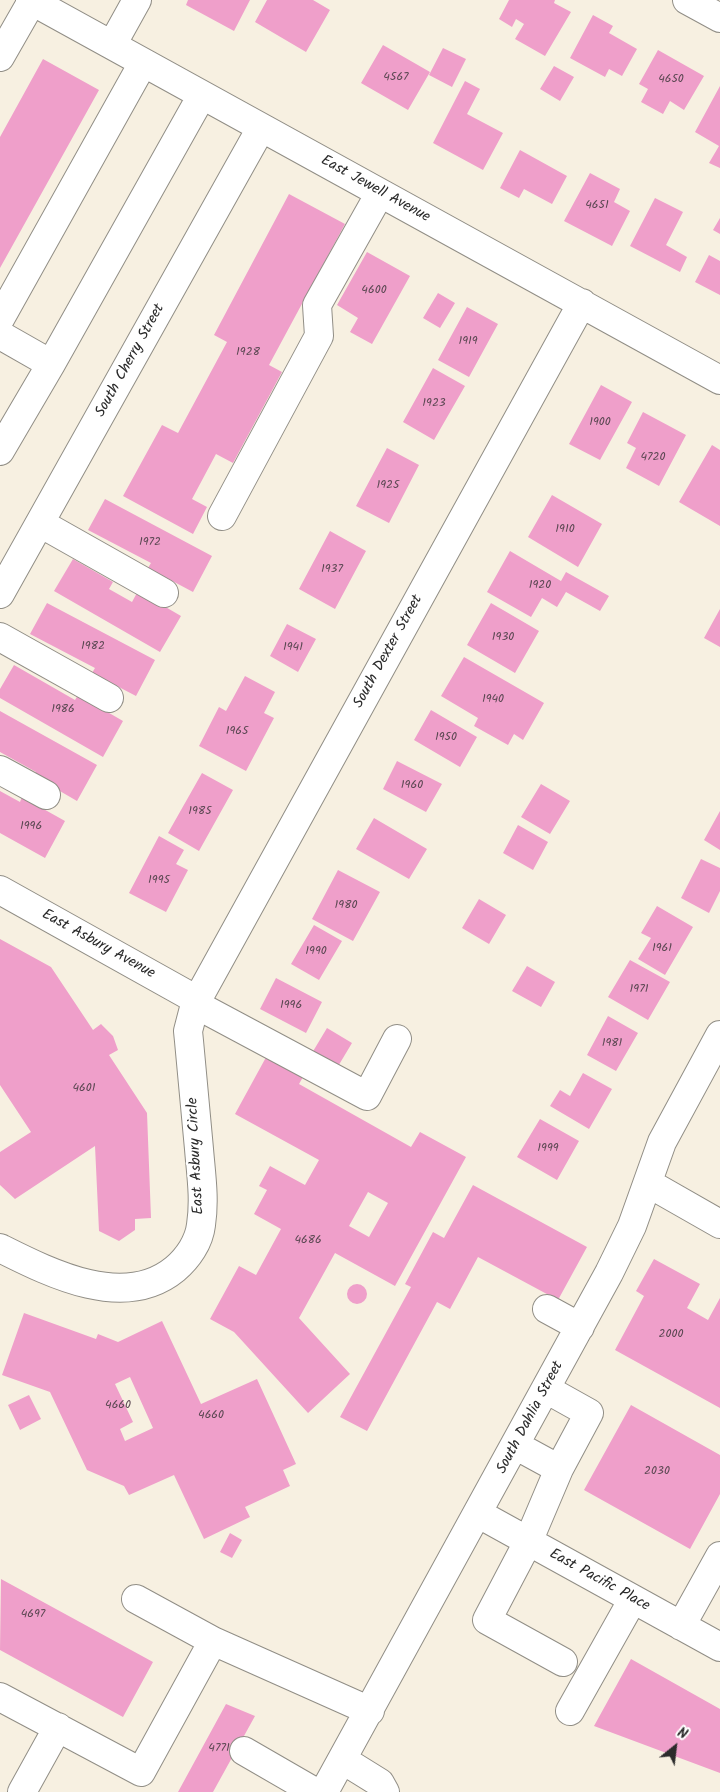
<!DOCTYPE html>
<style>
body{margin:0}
#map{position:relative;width:720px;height:1792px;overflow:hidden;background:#f7f0e1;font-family:Kalam,sans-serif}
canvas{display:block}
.north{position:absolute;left:650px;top:1722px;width:50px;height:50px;-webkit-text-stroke:4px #fff;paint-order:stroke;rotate:29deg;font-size:14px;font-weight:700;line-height:20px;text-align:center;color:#2b2b2b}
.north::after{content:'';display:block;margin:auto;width:18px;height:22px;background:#2b2b2b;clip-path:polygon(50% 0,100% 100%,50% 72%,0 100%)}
</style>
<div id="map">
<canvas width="720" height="1792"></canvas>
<div class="north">N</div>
</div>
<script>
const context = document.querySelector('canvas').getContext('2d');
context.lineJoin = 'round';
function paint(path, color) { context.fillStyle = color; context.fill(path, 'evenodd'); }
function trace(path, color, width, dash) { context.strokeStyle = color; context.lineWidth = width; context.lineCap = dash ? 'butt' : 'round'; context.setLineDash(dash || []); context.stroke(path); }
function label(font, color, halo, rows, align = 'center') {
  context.font = font + ' Kalam,sans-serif'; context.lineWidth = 4.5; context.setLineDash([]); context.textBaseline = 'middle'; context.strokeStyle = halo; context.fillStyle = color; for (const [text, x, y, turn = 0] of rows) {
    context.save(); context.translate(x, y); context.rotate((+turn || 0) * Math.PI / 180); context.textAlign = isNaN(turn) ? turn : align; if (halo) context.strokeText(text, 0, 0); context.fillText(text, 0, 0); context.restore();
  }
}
paint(new Path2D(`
 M188,0H250L234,31L186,5Z
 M267,0H313L330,10L306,52L255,22Z
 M509,0H555L554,3L571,12L545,56L515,39L524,24L516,19L512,27L499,19Z
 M593,15L613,26L609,33L637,49L622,76L609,69L605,77L570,58Z
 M383,45L430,72L408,110L361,83Z
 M443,48L466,59L452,87L429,75Z
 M658,50L704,76L684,110L670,101L663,114L641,102L648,89L639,84Z
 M43,59L99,90L0,268V137Z
 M554,66L574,77L560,101L540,89Z
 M465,81L480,89L467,114L503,133L483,170L433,143Z
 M720,86V168L709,163L719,146L695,132Z
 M520,150L567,176L552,204L524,189L519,198L500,188Z
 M590,173L620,189L614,202L630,211L612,246L564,221Z
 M289,194L345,224L269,365L282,372L233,463L216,454L192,499L207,507L193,534L123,496L162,425L178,433L227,342L214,335Z
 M655,198L683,212L666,245L687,257L680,272L630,246Z
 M720,218V234L713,230Z
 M367,252L410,276L372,344L350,332L358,318L337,305Z
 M709,255L720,261V295L695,282Z
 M438,293L455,303L440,328L423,318Z
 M467,307L498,324L469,377L438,360Z
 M433,368L465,386L434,440L403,422Z
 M601,385L632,402L600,460L569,444Z
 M643,412L686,435L659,486L626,468L636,448L627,443Z
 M712,445L720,450V526L679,502Z
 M387,448L419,465L389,523L356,506Z
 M552,495L602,524L578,567L528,537Z
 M105,499L212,556L193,592L148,568L151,563L88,530Z
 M330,531L366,551L335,609L299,589Z
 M510,551L561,581L566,572L609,596L600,611L566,592L557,607L542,598L531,617L487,592Z
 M73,559L113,582L109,589L132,602L138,591L181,616L160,652L54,591Z
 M47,603L155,660L136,696L92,673L95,668L30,634Z
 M491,603L539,631L515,673L467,645Z
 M720,609V647L704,638Z
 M287,624L316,639L298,672L270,656Z
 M464,657L544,703L523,740L514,734L508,745L474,726L478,718L441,696Z
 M14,665L75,700L78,695L123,721L103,757L0,698V689Z
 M245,676L275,692L264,713L274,718L246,771L199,746L219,707L226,711Z
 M431,710L477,737L460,767L414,740Z
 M0,711L97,765L77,801L34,776L36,772L0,752Z
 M397,761L442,784L426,812L383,789Z
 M202,773L233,790L199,851L168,833Z
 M541,784L570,801L550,834L521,817Z
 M0,791L20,802L22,797L65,821L45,858L0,833Z
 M720,811V850L704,840Z
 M374,818L427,849L409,879L356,849Z
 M518,825L548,842L533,870L503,853Z
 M159,836L184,850L176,864L188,870L166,912L129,893Z
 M701,859L720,868V891L709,913L681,898Z
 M338,870L380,892L353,941L312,919Z
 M479,899L506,915L489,944L462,928Z
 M657,906L693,927L665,975L638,959L651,938L641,933Z
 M314,925L342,941L319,980L291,964Z
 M0,939L51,967L93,1030L101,1024L113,1036L118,1050L109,1055L147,1113L151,1218L135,1219V1230L119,1241L99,1231L95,1146L15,1199L0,1185V1152L31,1132L0,1085Z
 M630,960L670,982L648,1020L608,997Z
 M527,966L555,982L541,1007L512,991Z
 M276,978L322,1002L306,1033L260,1009Z
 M608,1016L638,1033L616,1071L587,1055Z
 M327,1028L352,1043L337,1068L312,1053Z
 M270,1050L307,1070L299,1084L411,1147L420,1132L466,1157L395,1286L335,1253L299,1318L350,1374L308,1413L234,1332L210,1319L239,1266L256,1275L281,1229L254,1214L267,1190L259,1186L270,1166L305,1185L319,1160L235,1114ZM368,1192L388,1203L369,1237L349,1226Z
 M583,1073L612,1089L589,1129L550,1106L560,1090L570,1096Z
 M540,1119L579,1141L557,1180L517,1157Z
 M473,1185L587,1247L558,1300L478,1257L450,1309L437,1302L367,1431L340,1417L411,1287L405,1284L433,1232L444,1238Z
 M654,1259L700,1284L687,1308L708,1320L720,1298V1408L615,1350L644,1296L636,1291Z
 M347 1294a10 10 0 1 1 20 0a10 10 0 1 1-20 0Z
 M24,1313L96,1339L98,1334L118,1342L162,1321L201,1404L257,1379L296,1464L283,1470L290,1486L245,1507L250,1517L204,1539L174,1475L129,1495L124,1486L87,1470L50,1392L2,1375ZM130,1377L153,1428L125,1441L120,1429L133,1422L115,1384Z
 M29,1395L41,1419L20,1430L8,1405Z
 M631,1405L720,1455V1494L690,1549L584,1490Z
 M230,1533L242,1540L232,1558L220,1552Z
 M1,1579L153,1662L123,1717L0,1650Z
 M631,1659L720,1709V1773L594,1726Z
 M226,1704L255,1716L213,1792H178Z`), '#ef9fca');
const minor = new Path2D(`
 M30,0L720,380
 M687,0L720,18
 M112,45L137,0
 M0,57L32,1
 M0,319L143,63
 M0,335L51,364L202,95
 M0,451L51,364
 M222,516L319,336L317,305L380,193
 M40,523L164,593
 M0,594L261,128
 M0,637L109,698
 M0,770L46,795
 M0,890L197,1000
 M195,1004L367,1096L397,1039
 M648,1183L720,1224
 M0,1248C50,1273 124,1311 175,1269C188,1258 199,1242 201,1225C205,1199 201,1174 199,1149C195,1109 192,1070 188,1031L195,1004L582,303
 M547,1309L580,1327
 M546,1389L589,1413L559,1469L528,1542L487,1620L563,1662
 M515,1445L559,1469
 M479,1514L720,1647
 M136,1599L213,1641
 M681,1626L720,1556
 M0,1697L141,1772L213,1641L370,1711
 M570,1711L633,1599
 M244,1751L315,1792
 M343,1760L380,1783L385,1792
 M22,1792L58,1727
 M324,1792L609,1273L632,1226L662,1142L720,1035`);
trace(minor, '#918e86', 30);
trace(minor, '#fff', 28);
label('12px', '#5c4853', null, [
 ["4567",396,78],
 ["4650",671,80],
 ["4651",597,206],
 ["4600",374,291],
 ["1919",468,342],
 ["1928",248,353],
 ["1923",434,404],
 ["1900",600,423],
 ["4720",653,458],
 ["1925",388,486],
 ["1910",565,530],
 ["1972",150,543],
 ["1937",332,570],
 ["1920",540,586],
 ["1930",503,638],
 ["1982",93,647],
 ["1941",293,648],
 ["1940",493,700],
 ["1986",63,710],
 ["1965",237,732],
 ["1950",446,738],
 ["1960",412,786],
 ["1985",200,812],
 ["1996",31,827],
 ["1995",159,881],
 ["1980",346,906],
 ["1961",662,949],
 ["1990",316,952],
 ["1971",639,990],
 ["1996",291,1006],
 ["1981",612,1044],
 ["4601",84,1089],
 ["1999",548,1149],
 ["4686",308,1241],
 ["2000",671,1335],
 ["4660",118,1406],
 ["4660",211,1416],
 ["2030",657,1472],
 ["4697",33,1615],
 ["4771",219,1749]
]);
label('15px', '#2b2b2b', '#fff', [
 ["East Jewell Avenue",375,190,29],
 ["South Cherry Street",131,361,-61],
 ["South Dexter Street",389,652,-61],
 ["East Asbury Avenue",98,945,29],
 ["East Asbury Circle",197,1156,-93],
 ["South Dahlia Street",531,1418,-62],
 ["East Pacific Place",599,1581,29]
]);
</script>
